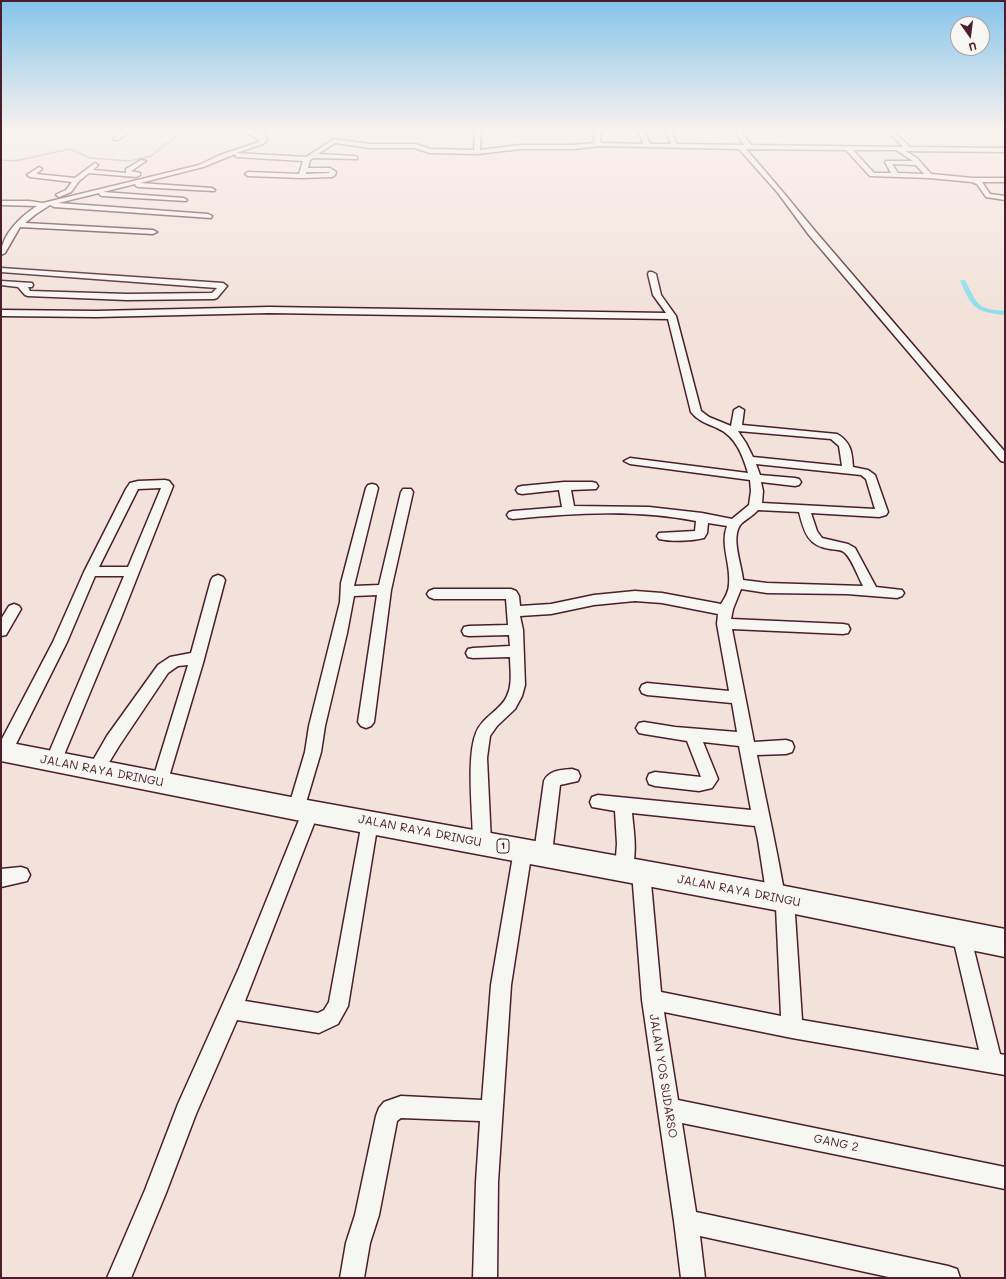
<!DOCTYPE html>
<style>
body{margin:0}
#map{position:relative;width:1006px;height:1279px;overflow:hidden;background:#f2e2d9;font-family:Mali,sans-serif}
canvas{display:block}
.frame{position:absolute;inset:0;border:2px solid #4a1f2b;pointer-events:none}
.north{position:absolute;left:950px;top:16px;width:40px;height:40px;box-sizing:border-box;background:#f6f6f2;border:1px solid #b1a0a2;border-radius:50%;rotate:166deg;font-size:11px;font-weight:700;line-height:16px;text-align:center;color:#4a1f2b}
.north::after{content:'';display:block;margin:auto;width:14px;height:18px;background:#4a1f2b;clip-path:polygon(50% 0,100% 100%,50% 72%,0 100%)}
</style>
<div id="map">
<canvas width="1006" height="1279"></canvas>
<div class="frame"></div>
<div class="north">U</div>
</div>
<script>
const context = document.querySelector('canvas').getContext('2d');
context.lineJoin = 'round';
function trace(path, color, width, dash) { context.strokeStyle = color; context.lineWidth = width; context.lineCap = dash ? 'butt' : 'round'; context.setLineDash(dash || []); context.stroke(path); }
function paint(path, color) { context.fillStyle = color; context.fill(path, 'evenodd'); }
function label(font, color, halo, rows, align = 'center') {
  context.font = font + ' Mali,sans-serif'; context.lineWidth = 3; context.setLineDash([]); context.textBaseline = 'middle'; context.strokeStyle = halo; context.fillStyle = color; for (const [text, x, y, turn = 0] of rows) {
    context.save(); context.translate(x, y); context.rotate((+turn || 0) * Math.PI / 180); context.textAlign = isNaN(turn) ? turn : align; if (halo) context.strokeText(text, 0, 0); context.fillText(text, 0, 0); context.restore();
  }
}
trace(new Path2D(`
 M1,160L15,161L70,149L90,158L130,161L151,156L175,137L187,130`), '#7491a1', 1.5);
paint(new Path2D(`
 M961,280H965C978,304 975,309 1005,311V315C975,312 972,308 960,281Z`), '#90ddef');
const minor = new Path2D(`
 M124,130H131L118,140H114V138Z
 M242,130H250L260,135L257,130H263L267,140L263,144L236,153L306,157L334,139L370,144H415L431,149L474,150L475,130H481L480,150L520,145H574L594,143L595,130H601L600,142L604,143L643,144L638,130H644L650,144H671L665,130H671L677,144L744,145L734,130H740L751,145L903,147L890,133L893,131L910,147L1005,148V152L905,151L917,158L931,174L973,178H1005V182H982L990,194L1005,196V200L986,197L977,184L972,182L929,178L870,176L846,150L746,149L782,191L815,231L1005,452V462L1001,461L809,235L778,193L739,149L600,146L574,149H520L478,154L430,153L414,148H370L335,143L318,154L355,156L357,157V159L313,158L310,160L308,168H330L336,172L335,175L332,177L302,178L248,176L245,174L248,172L299,174L303,161L237,157L235,156V154L203,167L140,183L212,188L215,190L214,191L138,187L136,186L135,184L103,192L184,198L187,200L186,201L102,196L100,195L99,193L58,203L208,214L212,216L211,218L54,207L50,205L36,214L25,223L153,230L157,232L153,234L20,227L5,253L1,255C1,235 21,216 37,206L1,205V201H29L43,203L199,165L220,155L259,142L260,140ZM853,150H896L913,161H886L885,162L891,173H874ZM892,164L916,165L924,174L898,173ZM306,172H329L330,173L306,174Z
 M141,160L146,161L131,171L140,173V175L136,177L89,173L79,181L71,192L59,197L56,195L57,194L66,190L72,182L30,177L27,175L39,167L42,169L36,174L75,178L95,163L98,165L93,170L126,173V169Z
 M1,268L223,283L227,286L217,298L214,299L127,300L28,296L25,295L18,287L1,285V281L32,283L33,285L32,287H28L30,291L127,294L212,293L217,288L1,272Z
 M649,272H652L656,274L661,295L676,316L701,411L709,417L731,426L734,410L739,407L744,410L742,425L837,434C851,442 852,452 853,467L868,470L875,475L888,512L886,515L879,517L811,513L817,531L822,538L848,544L855,548L876,587L902,590L904,593L902,596L897,598L847,594L767,593L741,589L733,609L731,619L843,624L848,625L850,629L848,633L843,634L732,629L754,742L786,740L792,742L794,747L792,752L786,754L757,755C766,801 776,845 784,891L791,893L794,899L802,1020L979,1050L952,934L954,927L961,925L968,927L970,934L1000,1054L1005,1055V1075L792,1038L664,1012L678,1100L1005,1167V1189L682,1123L696,1212L948,1266L957,1269L960,1278H893L700,1236L705,1278H681L674,1221L642,1000L632,872L635,866L641,864L647,866L650,872L661,992L781,1016L776,907L770,904L767,898L758,840L755,826L632,813C634,833 638,856 630,875L624,877L618,875L615,869L617,844L615,811L592,807L590,802L592,797L598,795L751,810L739,746L703,742L718,779L712,788L699,791L655,786L649,784L647,779L649,774L655,772L701,777L687,741L644,734L639,733L636,728L639,723L644,722L675,727L737,732L732,703L647,695L642,693L640,689L642,685L647,683L729,691L717,624L718,614L662,603L635,601L594,605L551,614L520,616L523,630L525,685L522,696L515,709L497,726L490,736L487,758L491,842L488,848L482,850L476,848L473,842C473,814 466,757 476,733C482,717 501,710 507,696C513,684 510,669 510,657L473,658L468,657L466,653L468,649L473,648L510,646L509,635L469,636L464,635L462,631L464,627L469,626L508,625L506,599H434L429,597L427,594L429,591L434,589H511L516,591L519,596L520,606L551,604L594,595L635,591L662,593L721,604C725,598 729,591 729,584C731,564 720,545 727,526L708,523L707,533L704,538C691,541 672,542 659,539L657,536L659,533L695,531L696,521C636,509 573,513 513,519L509,518L507,515L509,512L513,511L562,507L559,490L522,494L518,493L516,490L518,487L522,486L564,482H592L596,483L598,486L596,489L571,490L574,506L649,507L702,513L732,519L749,505L751,491L750,480L630,464L624,461L630,458L748,473C743,456 736,436 717,428C708,424 698,421 691,412L668,319L269,313L96,317L1,316V310L96,311L269,307L666,313L653,295L648,274ZM738,431L831,439L839,446L842,466L753,457L746,443ZM756,464L861,475L866,479L875,509L762,503L763,491L761,482L795,486L799,485L801,482L799,479L795,478L760,475ZM758,510L799,512C804,532 808,546 830,549C835,550 841,549 845,553C852,559 858,577 863,586L767,583L743,580C742,565 730,537 741,524C746,519 753,516 758,510Z
 M165,480L169,481L173,486L121,618L59,767L53,769L47,767L45,762L124,576H95L67,642L10,756L4,758L1,757V741L53,642L84,572L126,489L130,483L138,481ZM161,488L128,567H99L138,489Z
 M372,484L376,485L378,488L354,586L379,585L401,492L403,489H411L413,492L391,590L374,722L371,726L366,728L361,726L358,722L377,595L354,596L347,633L325,726L321,752L305,806L311,803L317,806L319,811L245,1001L318,1013L324,1010L329,1002L362,822L364,817L370,814L376,817L378,822L348,1006L338,1024L319,1033L237,1020L196,1114L166,1193L131,1278H107L145,1190L178,1104L239,968L301,815L296,817L290,814L288,809L305,752L309,726L340,602L341,583L366,488L368,485Z
 M218,575L223,577L225,580L203,663L166,787L160,789L154,787L152,782L188,665L178,666L168,673L119,746L102,774L96,776L90,774L88,769L107,736L158,665L170,657L191,653L211,580L213,577Z
 M14,604L19,606L21,609L6,635L1,636V619L9,606Z
 M572,769L578,771L580,776L578,781L560,785L552,853L549,859L543,861L537,859L534,853L544,781C549,770 561,770 572,769Z
 M523,842L529,844L532,850L511,985L498,1182L497,1278H473L476,1182L480,1121L401,1118L397,1121L379,1215L370,1243L364,1278H340L346,1243L355,1215L376,1116L379,1108L384,1102L401,1096L482,1100L491,985L514,850L517,844Z
 M21,867L27,869L30,875L27,881L1,887V869Z`);
const highway = new Path2D(`
 M1,741L296,798L785,886L1005,929V957L785,912L296,820L1,761Z`);
trace(minor, '#4a1f2b', 3);
trace(highway, '#4a1f2b', 3);
paint(minor, '#f6f6f2');
paint(highway, '#f6f6f2');
const sky = context.createLinearGradient(0, 0, 0, 310);
sky.addColorStop(0, '#85c4eb');
sky.addColorStop(0.42, '#f9f2ee');
sky.addColorStop(1, '#f9f2ee00');
context.fillStyle = sky;
context.fillRect(0, 0, 1006, 310);
for (const [x, y, w] of [
 [503,846,12]
]) { const box = new Path2D(); box.roundRect(x - w / 2, y - 7, w, 14, 3); context.fillStyle = '#f6f6f2'; context.fill(box); trace(box, '#4a1f2b', 1); }
label('bold 9px', '#4a1f2b', null, [
 ["1",503,846]
]);
label('12px', '#4a1f2b', '#f6f6f2', [
 ["JALAN RAYA DRINGU",102,771,11],
 ["JALAN RAYA DRINGU",420,831,11],
 ["JALAN RAYA DRINGU",739,891,11],
 ["JALAN YOS SUDARSO",663,1076,81],
 ["GANG 2",836,1143,12]
]);
</script>
